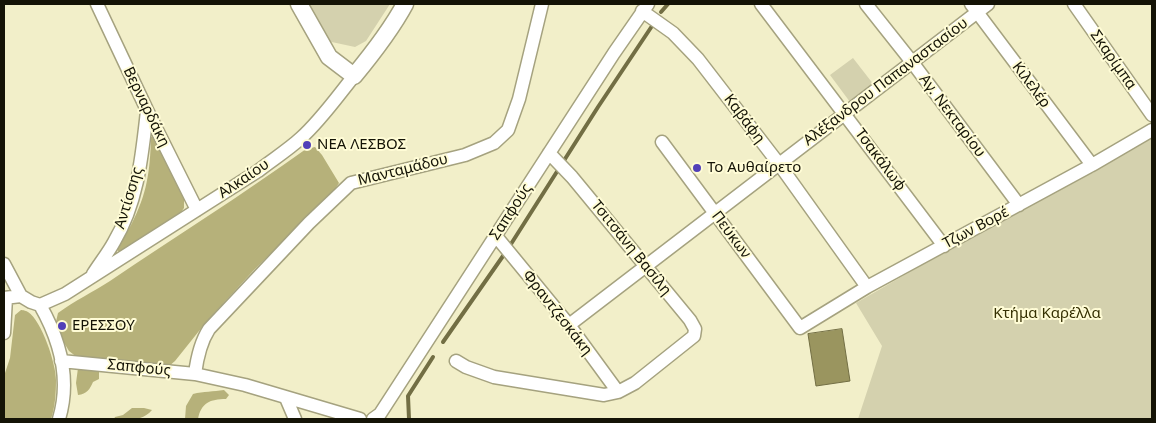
<!DOCTYPE html>
<meta charset="utf-8">
<style>
body{margin:0}
#map{position:relative;width:1156px;height:423px;overflow:hidden;background:#f2efc9;font-family:"Noto Sans",sans-serif}
canvas{display:block}
.frame{position:absolute;inset:0;border:5px solid #141306;pointer-events:none}
</style>
<div id="map">
<canvas width="1156" height="423"></canvas>
<div class="frame"></div>
</div>
<script>
const context = document.querySelector('canvas').getContext('2d');
context.lineJoin = 'round';
function paint(path, color) { context.fillStyle = color; context.fill(path, 'evenodd'); }
function trace(path, color, width, dash) { context.strokeStyle = color; context.lineWidth = width; context.lineCap = dash ? 'butt' : 'round'; context.setLineDash(dash || []); context.stroke(path); }
function label(font, color, halo, rows, align = 'center') {
  context.font = font + ' "Noto Sans",sans-serif'; context.lineWidth = 4; context.setLineDash([]); context.textBaseline = 'middle'; context.strokeStyle = halo; context.fillStyle = color; for (const [text, x, y, turn = 0] of rows) {
    context.save(); context.translate(x, y); context.rotate((+turn || 0) * Math.PI / 180); context.textAlign = isNaN(turn) ? turn : align; if (halo) context.strokeText(text, 0, 0); context.fillText(text, 0, 0); context.restore();
  }
}
paint(new Path2D(`
 M307,4H390L366,41L355,47L327,41Z
 M853,58L874,85L850,102L830,75Z
 M1152,136V419H858L882,346L856,303L948,250Z`), '#d4d1ae');
paint(new Path2D(`
 M156,135L160,142L184,199V208L179,215L121,253L117,250C120,241 126,234 131,225C147,194 150,172 151,137Z
 M315,147L322,155L339,183L335,189L253,271L207,321L175,361L168,367L78,358L69,351L60,336L55,326L58,313C74,301 93,292 110,281C175,237 242,195 306,149Z
 M21,310C23,310 27,311 28,312C42,321 56,364 56,380C56,393 55,408 51,419H4V376L10,358L15,315Z
 M78,368L99,371V379L93,382C90,389 87,394 78,395L76,383Z
 M224,390L229,395L226,399C210,399 201,403 198,419H185L186,406L193,394C204,391 213,392 224,390Z
 M132,408H144L152,410C142,422 128,419 114,419L115,417L123,415Z`), '#b6b17a');
const water = new Path2D(`
 M842,329L850,381L816,386L808,334Z`);
paint(water, '#9a955f');
trace(water, '#726e44', 1);
trace(new Path2D(`
 M661,12L668,4
 M511,244L598,107L652,26
 M443,342L503,256
 M409,419L408,396L433,357`), '#726e44', 4);
const minor = new Path2D(`
 M97,4L147,110L197,210
 M761,4L944,246
 M866,4L912,62L1019,205
 M971,4L1092,165
 M1074,4L1152,115
 M642,11L673,33L698,59L779,164L867,287
 M662,142L800,328L867,287L1092,165L1152,130
 M495,235L569,325L618,392
 M4,264L21,296
 M93,274C100,263 108,253 114,242C138,202 142,155 147,111
 M4,298L21,296L31,302L40,305
 M40,305L65,294L258,171C272,160 288,150 301,138C321,120 337,97 354,76
 M40,305C60,340 71,379 59,419
 M569,325L988,4
 M4,333L6,298
 M61,361L195,374L245,385L360,419
 M456,361L466,367L494,377L604,395L618,392L635,383L694,336L695,329L690,320L572,177L549,153
 M195,374C197,358 200,343 209,329L309,223L351,183L465,155L494,143L508,130L519,99L542,4
 M286,398L295,419
 M373,419L380,414L614,53L648,4`);
const tertiary = new Path2D(`
 M299,4L329,57L354,76C373,53 391,30 405,4`);
trace(minor, '#a5a27f', 15);
trace(tertiary, '#a5a27f', 19);
trace(minor, '#fff', 12);
trace(tertiary, '#fff', 16);
for (const [x, y, r, color] of [
 [307,145,5,"#5240b8"],
 [697,168,5,"#5240b8"],
 [62,326,5,"#5240b8"]
]) { const dot = new Path2D(); dot.arc(x, y, r, 0, 2 * Math.PI); context.fillStyle = color; context.fill(dot); trace(dot, '#fffcd6', 2); }
label('15px', '#141306', '#fffcd6', [
 ["Σκαρίμπα",1113,60,55],
 ["Αλέξανδρου Παπαναστασίου",886,82,-37],
 ["Κιλελέρ",1031,85,53],
 ["Βερναρδάκη",146,107,64],
 ["Αγ. Νεκταρίου",952,116,53],
 ["Καβάφη",744,119,53],
 ["Τσακάλωφ",880,160,53],
 ["Μανταμάδου",403,170,-14],
 ["Αλκαίου",244,179,-34],
 ["Αντίσσης",129,198,-73],
 ["Σαπφούς",511,212,-57],
 ["Τζων Βορέ",976,228,-28],
 ["Πεύκων",731,235,53],
 ["Τσιτσάνη Βασίλη",631,248,51],
 ["Φραντζεσκάκη",557,313,52],
 ["Σαπφούς",139,368,6]
]);
label('15px', '#141306', '#fffcd6', [
 ["ΝΕΑ ΛΕΣΒΟΣ",317,145],
 ["Το Αυθαίρετο",707,168],
 ["ΕΡΕΣΣΟΥ",72,326]
], 'left');
label('15px', '#353002', '#fffcd6', [
 ["Κτήμα Καρέλλα",1047,314]
]);
</script>
